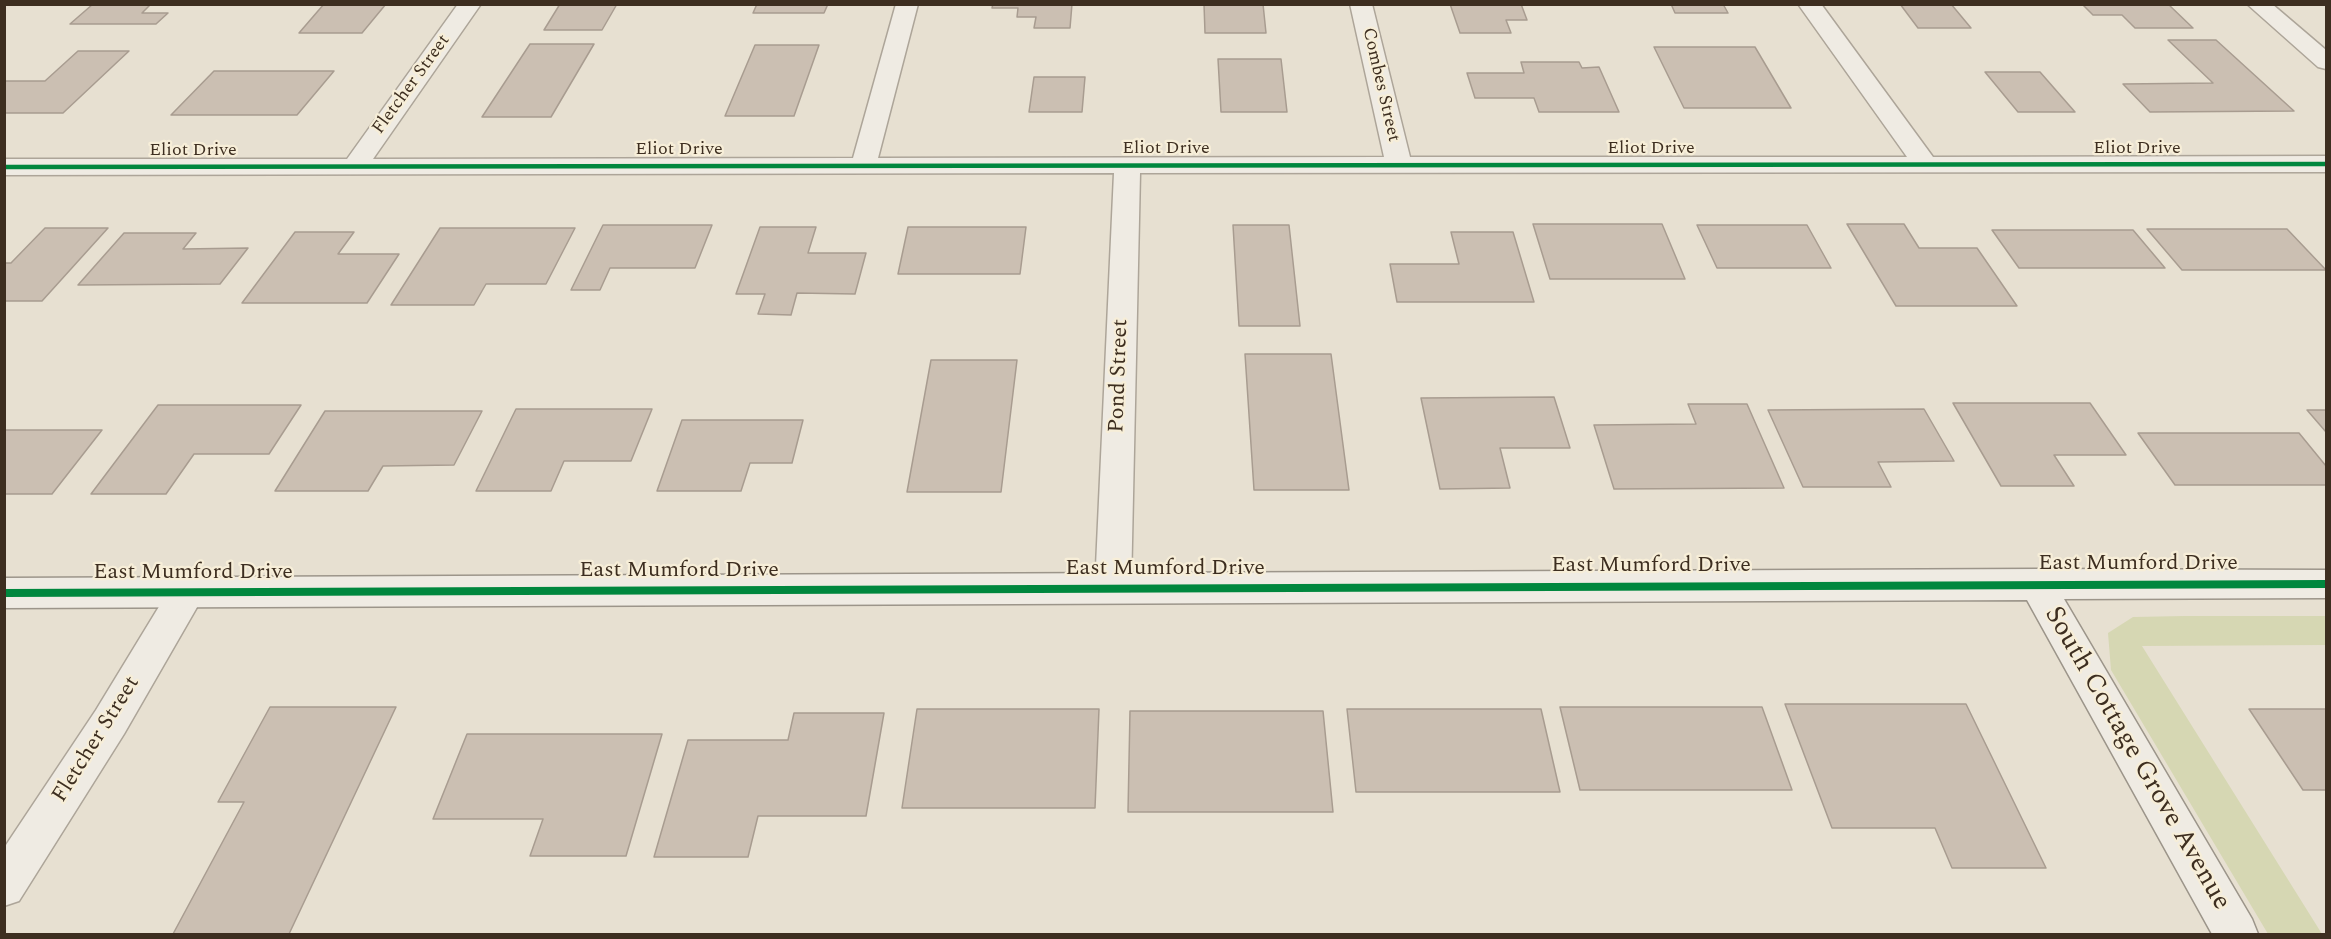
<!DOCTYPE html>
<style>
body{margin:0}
#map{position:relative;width:2331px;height:939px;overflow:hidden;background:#e7e0d1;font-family:Spectral,serif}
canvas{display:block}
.frame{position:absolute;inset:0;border:6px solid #3d2e20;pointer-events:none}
</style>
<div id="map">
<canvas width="2331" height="939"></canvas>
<div class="frame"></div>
</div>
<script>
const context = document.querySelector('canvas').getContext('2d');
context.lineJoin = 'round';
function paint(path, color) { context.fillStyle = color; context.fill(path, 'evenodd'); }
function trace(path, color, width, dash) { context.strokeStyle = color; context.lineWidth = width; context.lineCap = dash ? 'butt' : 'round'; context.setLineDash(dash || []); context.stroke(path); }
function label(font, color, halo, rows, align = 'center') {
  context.font = font + ' Spectral,serif'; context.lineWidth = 4.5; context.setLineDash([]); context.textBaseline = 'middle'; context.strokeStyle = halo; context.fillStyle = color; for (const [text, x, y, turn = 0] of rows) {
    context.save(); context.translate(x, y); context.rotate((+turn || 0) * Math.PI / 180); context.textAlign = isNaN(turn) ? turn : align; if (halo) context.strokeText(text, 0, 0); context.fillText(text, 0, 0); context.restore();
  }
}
paint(new Path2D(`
 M2184,616H2326V645L2142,646L2322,934H2268L2111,670L2108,633L2133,617Z`), '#d6d7b3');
const building = new Path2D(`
 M93,4H151L142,13H168L156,24H70Z
 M324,4H386L362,33H299Z
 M560,4H617L602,30H544Z
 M757,4H828L824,13H753Z
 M993,4H1072L1070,28H1034L1036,17H1017L1018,8H992Z
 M1204,4H1263L1266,33H1205Z
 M1450,4H1521L1527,20H1506L1511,33H1460Z
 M1671,4H1723L1728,13H1675Z
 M1900,4H1951L1971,28H1918Z
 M2082,4H2168L2193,28H2135L2122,15H2093Z
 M2168,40H2216L2294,111L2150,112L2123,84L2213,83Z
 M530,44H594L551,117H482Z
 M755,45H819L794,116H725Z
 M1654,47H1755L1791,108H1684Z
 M78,51H129L63,113H4V81H45Z
 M1218,59H1281L1287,112H1221Z
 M1521,62H1579L1582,68L1599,67L1619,112H1539L1534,98H1475L1467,73H1524Z
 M214,71H334L297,115H171Z
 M1985,72H2040L2075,112H2018Z
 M1034,77H1085L1082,112H1029Z
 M1533,224H1662L1685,279H1550Z
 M1847,224H1904L1919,248H1977L2017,306H1896Z
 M603,225H712L695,268H610L600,290H571Z
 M1233,225H1289L1300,326H1239Z
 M1697,225H1807L1831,268H1717Z
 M760,227H816L808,253H866L855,294L797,293L791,315L758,314L765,294H736Z
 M908,227H1026L1020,274H898Z
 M45,228H108L42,301H4V263H11Z
 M440,228H575L546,284H486L474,305H391Z
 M2147,229H2287L2326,270H2182Z
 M1992,230H2133L2165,268H2019Z
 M295,232H354L338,254H399L367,303H242Z
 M1451,232H1513L1534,302H1397L1390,264H1459Z
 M124,233H196L183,249L248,248L220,284L78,285Z
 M1245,354H1331L1349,490H1254Z
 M931,360H1017L1001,492H907Z
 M1554,397L1570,448H1500L1510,488L1440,489L1421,398Z
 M1953,403H2090L2126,455H2054L2074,486H2001Z
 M1688,404H1747L1784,488L1614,489L1594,425L1696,424Z
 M158,405H301L269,454H194L166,494H91Z
 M516,409H652L631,461H564L551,491H476Z
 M1924,409L1954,461L1878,462L1891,487H1803L1768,410Z
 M2307,410H2326V432Z
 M325,411H482L454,465L383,466L368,491H275Z
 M682,420H803L792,463H750L741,491H657Z
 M4,430H102L52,494H4Z
 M2138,433H2299L2326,466V485H2175Z
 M1785,704H1966L2046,868H1952L1935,828H1832Z
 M270,707H396L289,934H173L244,802H218Z
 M1560,707H1762L1792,790H1580Z
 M917,709H1099L1095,808H902Z
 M1347,709H1541L1560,792H1356Z
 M2249,709H2326V790H2303Z
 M1130,711H1323L1333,812H1128Z
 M794,713H884L866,816H758L748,857H654L688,740H788Z
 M467,734H662L626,856H530L543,819H433Z`);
paint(building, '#cbbfb2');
trace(building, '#a89c90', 1.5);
const street = new Path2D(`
 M458,4H481L373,159L853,158L896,4H918L878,158L1384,157L1350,4H1372L1410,157H1907L1798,4H1821L1933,157L2326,156V172L1140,173L1131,588L1126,598L1113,602L1100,598L1095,588L1114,173L4,175V159H347Z
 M2247,4H2272L2326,50V69L2318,67Z
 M187,577L200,582L205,592L200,602L124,734L19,901L4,906V848L96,710L174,582Z`);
const secondary = new Path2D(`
 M2036,569L2326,570V598L2064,599L2252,919L2258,934H2212L2027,600L4,608V578Z`);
trace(street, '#ada599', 3);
trace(secondary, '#9c958a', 3);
paint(street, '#efebe3');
paint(secondary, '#efebe3');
trace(new Path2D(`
 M4,167L2326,164`), '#00873e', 4.5);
trace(new Path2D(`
 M4,593L2326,584`), '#00873e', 8);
label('18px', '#3d2e20', '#f7eed8', [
 ["Fletcher Street",412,85,-54],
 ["Combes Street",1380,85,77],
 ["Eliot Drive",1166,149],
 ["Eliot Drive",1651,149],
 ["Eliot Drive",2137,149],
 ["Eliot Drive",679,150],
 ["Eliot Drive",193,151]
]);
label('22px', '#3d2e20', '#f7eed8', [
 ["Pond Street",1120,376,-88],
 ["East Mumford Drive",2138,565],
 ["East Mumford Drive",1651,567],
 ["East Mumford Drive",1165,570],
 ["East Mumford Drive",679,572],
 ["East Mumford Drive",193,574],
 ["Fletcher Street",97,740,-58]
]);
label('27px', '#3d2e20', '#f7eed8', [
 ["South Cottage Grove Avenue",2136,759,60]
]);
</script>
